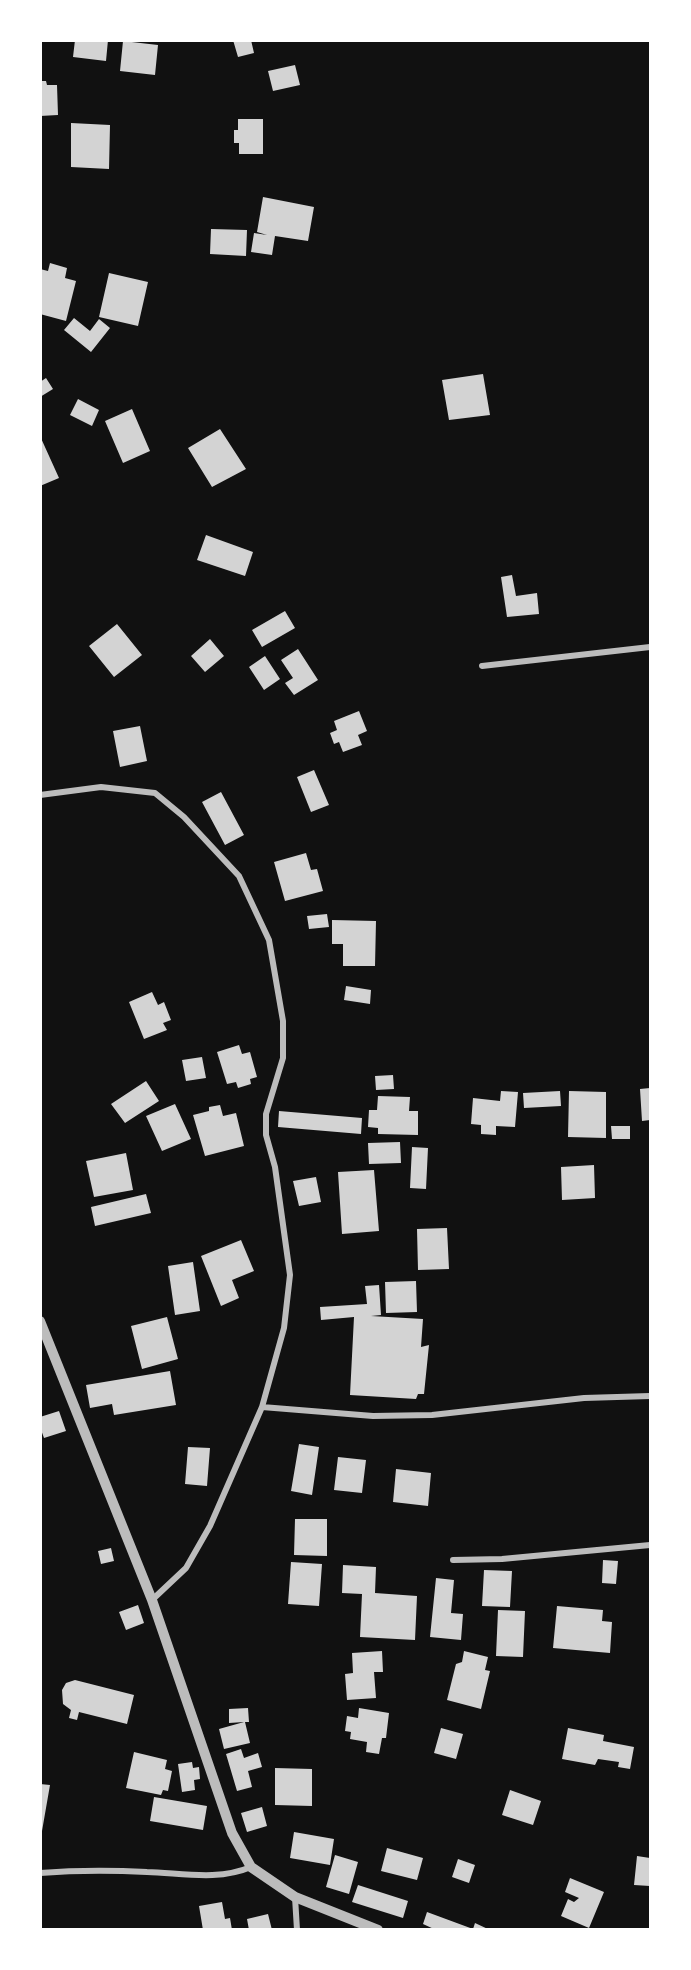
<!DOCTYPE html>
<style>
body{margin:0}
#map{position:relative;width:691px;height:1970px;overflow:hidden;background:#111;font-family:"Zilla Slab",serif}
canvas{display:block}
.frame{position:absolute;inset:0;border:42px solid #fff;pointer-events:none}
</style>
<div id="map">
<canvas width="691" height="1970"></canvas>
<div class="frame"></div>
</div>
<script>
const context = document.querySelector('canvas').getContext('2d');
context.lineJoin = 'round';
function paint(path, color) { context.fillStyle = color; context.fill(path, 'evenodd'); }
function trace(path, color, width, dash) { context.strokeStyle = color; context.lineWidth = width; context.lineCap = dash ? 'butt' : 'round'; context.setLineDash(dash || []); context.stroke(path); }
paint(new Path2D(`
 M75,40H108L106,61L73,57Z
 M233,40H251L254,53L238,57Z
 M123,41L158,45L155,75L120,71Z
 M295,65L300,85L273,91L268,71Z
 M40,81H46L47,85H57L58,115L40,116Z
 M238,119H263V154H239V143H234V130H238Z
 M71,123L110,125L109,169L71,167Z
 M263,197L314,207L308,241L275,236L272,255L251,252L254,233L267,235L257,232Z
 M211,229L247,230L246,256L210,254Z
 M50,263L67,268L65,278L76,281L66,321L40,314V269L48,271Z
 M109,273L148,282L138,326L99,317Z
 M74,318L90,331L99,319L110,328L91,352L64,330Z
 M483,374L490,415L449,420L442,380Z
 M46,378L53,389L40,397V382Z
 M78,399L99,410L92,426L70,415Z
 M132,409L150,451L123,463L105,421Z
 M220,429L246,469L212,487L188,448Z
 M40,436L59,478L40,486Z
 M206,535L253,552L245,576L197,560Z
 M512,575L516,596L537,593L539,614L507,617L501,577Z
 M285,611L295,628L262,647L252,630Z
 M117,624L142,655L114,677L89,646Z
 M210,639L224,656L205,672L191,656Z
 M298,649L318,680L294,695L285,683L293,678L281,660Z
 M265,656L280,679L264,690L249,667Z
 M359,711L367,731L358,735L362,745L343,752L339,742L334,744L330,733L337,730L334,721Z
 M140,726L147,761L120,767L113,731Z
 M314,770L329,805L311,812L297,777Z
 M221,792L244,835L225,845L202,802Z
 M306,853L311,870L317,869L323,891L285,901L274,862Z
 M327,914L329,927L309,929L307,916Z
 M332,920L376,921L375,966H343V944H332Z
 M346,986L371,990L370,1004L344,1000Z
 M152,992L158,1005L164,1002L171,1020L163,1023L167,1030L144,1039L129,1002Z
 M239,1045L242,1054L250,1052L257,1077L250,1079L251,1084L238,1088L236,1082L227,1084L217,1052Z
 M202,1057L206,1078L186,1081L182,1060Z
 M393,1075L394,1089L376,1090L375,1076Z
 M146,1081L159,1101L125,1123L111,1104Z
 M650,1088V1120L642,1121L640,1089Z
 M501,1091L518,1092L515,1127L496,1126V1135L481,1134V1125L471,1124L473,1098L500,1101Z
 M560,1091L561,1106L524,1108L523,1093Z
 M569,1091L606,1092V1138L568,1137Z
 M378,1096L410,1097L409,1111H418V1135L378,1134V1128L368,1127L369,1110H377Z
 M175,1104L191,1139L162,1151L146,1116Z
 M220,1105L223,1116L236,1113L244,1146L205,1156L193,1115L209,1111V1107Z
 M279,1111L362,1118L361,1134L278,1127Z
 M611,1126H630V1139H612Z
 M400,1142L401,1163L369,1164L368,1143Z
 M412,1147L428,1148L426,1189L410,1188Z
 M126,1153L133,1190L94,1197L86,1161Z
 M594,1165L595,1198L562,1200L561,1167Z
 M374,1170L379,1231L342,1234L338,1172Z
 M316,1177L321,1202L299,1206L293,1181Z
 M146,1194L151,1213L95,1226L91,1207Z
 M447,1228L449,1269L418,1270L417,1229Z
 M241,1240L254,1271L232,1280L239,1298L221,1306L201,1256Z
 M193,1262L200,1311L175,1315L168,1266Z
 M416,1281L417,1312L386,1313L385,1282Z
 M379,1285L381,1315L371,1316L423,1319L421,1347L429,1345L424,1394H418L416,1399L350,1395L354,1317L321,1320L320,1307L367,1304L365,1286Z
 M167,1317L178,1359L142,1369L131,1326Z
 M170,1371L176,1405L114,1415L112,1404L90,1408L86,1385Z
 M59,1411L66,1431L44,1438L40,1427V1417Z
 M299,1444L319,1447L312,1495L291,1491Z
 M188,1447L210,1448L207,1486L185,1484Z
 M338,1457L366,1460L362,1493L334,1490Z
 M396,1469L431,1473L428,1506L393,1502Z
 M295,1519H327V1556L294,1555Z
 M111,1548L114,1561L101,1564L98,1551Z
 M603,1560L618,1561L616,1584L602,1583Z
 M291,1562L322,1564L319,1606L288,1604Z
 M343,1565L376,1567L375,1593L417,1596L415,1640L360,1637L362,1594L342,1593Z
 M484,1570L512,1571L510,1607L482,1606Z
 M436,1578L454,1580L451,1613L463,1614L461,1640L430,1637Z
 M138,1605L144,1623L126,1630L119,1612Z
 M557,1606L603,1610L602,1621L612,1622L610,1653L553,1648Z
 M498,1610L525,1611L523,1657L496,1656Z
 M382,1651L383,1672H374L376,1698L347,1700L345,1674L353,1673L352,1653Z
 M464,1651L488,1657L485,1670L490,1671L481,1709L447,1700L456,1664L462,1662Z
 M75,1680L134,1695L127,1724L79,1712L77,1720L69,1718L71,1710L63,1704L62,1690L66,1683Z
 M248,1708L249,1722H245L250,1743L224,1749L219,1729L244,1722L229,1723V1709Z
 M359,1708L389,1713L386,1738H382L379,1754L366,1752L367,1742L350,1739L351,1732L345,1731L347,1716L358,1718Z
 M441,1728L463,1734L456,1759L434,1753Z
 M568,1728L604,1735L603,1741L634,1747L630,1769L618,1767L619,1762L598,1759L595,1765L562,1759Z
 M241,1749L244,1758L258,1753L262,1767L248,1771L252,1787L237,1791L226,1754Z
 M134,1752L167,1760L165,1769L172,1771L168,1791L163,1790L161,1795L126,1788Z
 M192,1762L193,1768L199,1767L200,1779L194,1780L195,1790L182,1792L178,1764Z
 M275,1768L312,1769V1806L275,1805Z
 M40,1784L50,1785L42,1831H40Z
 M510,1790L541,1801L533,1825L502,1815Z
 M154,1797L207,1806L203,1830L150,1821Z
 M262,1807L267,1826L247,1832L241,1813Z
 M294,1832L334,1839L330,1865L290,1858Z
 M387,1848L423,1858L417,1880L381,1871Z
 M335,1855L358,1862L349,1894L326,1887Z
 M637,1856L650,1858V1886L634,1885Z
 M458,1859L475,1865L469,1883L452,1877Z
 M570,1878L604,1892L589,1928L561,1916L568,1899L574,1902L579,1898L565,1892Z
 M358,1885L408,1901L403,1918L352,1902Z
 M222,1902L225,1919L230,1918L232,1930H203L199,1906Z
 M427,1912L473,1929L475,1923L490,1930H436L423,1924Z
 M268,1914L272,1930H249L247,1919Z`), '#d3d3d3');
trace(new Path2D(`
 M482,666L650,647
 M40,795L101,787L155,793L184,817L239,876L269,940L283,1021V1058L266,1114V1135L275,1167L290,1275L284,1328L262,1407L210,1526L186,1568L152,1600
 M262,1407L373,1416L432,1415L584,1398L650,1396
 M453,1560L502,1559L650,1545
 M40,1873C76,1870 111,1870 147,1872C182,1873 218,1881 251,1867
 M295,1897L297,1930`), '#bcbcbc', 6);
trace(new Path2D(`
 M40,1321L152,1600L232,1833L251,1867L295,1897L378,1930`), '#bcbcbc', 10);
</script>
